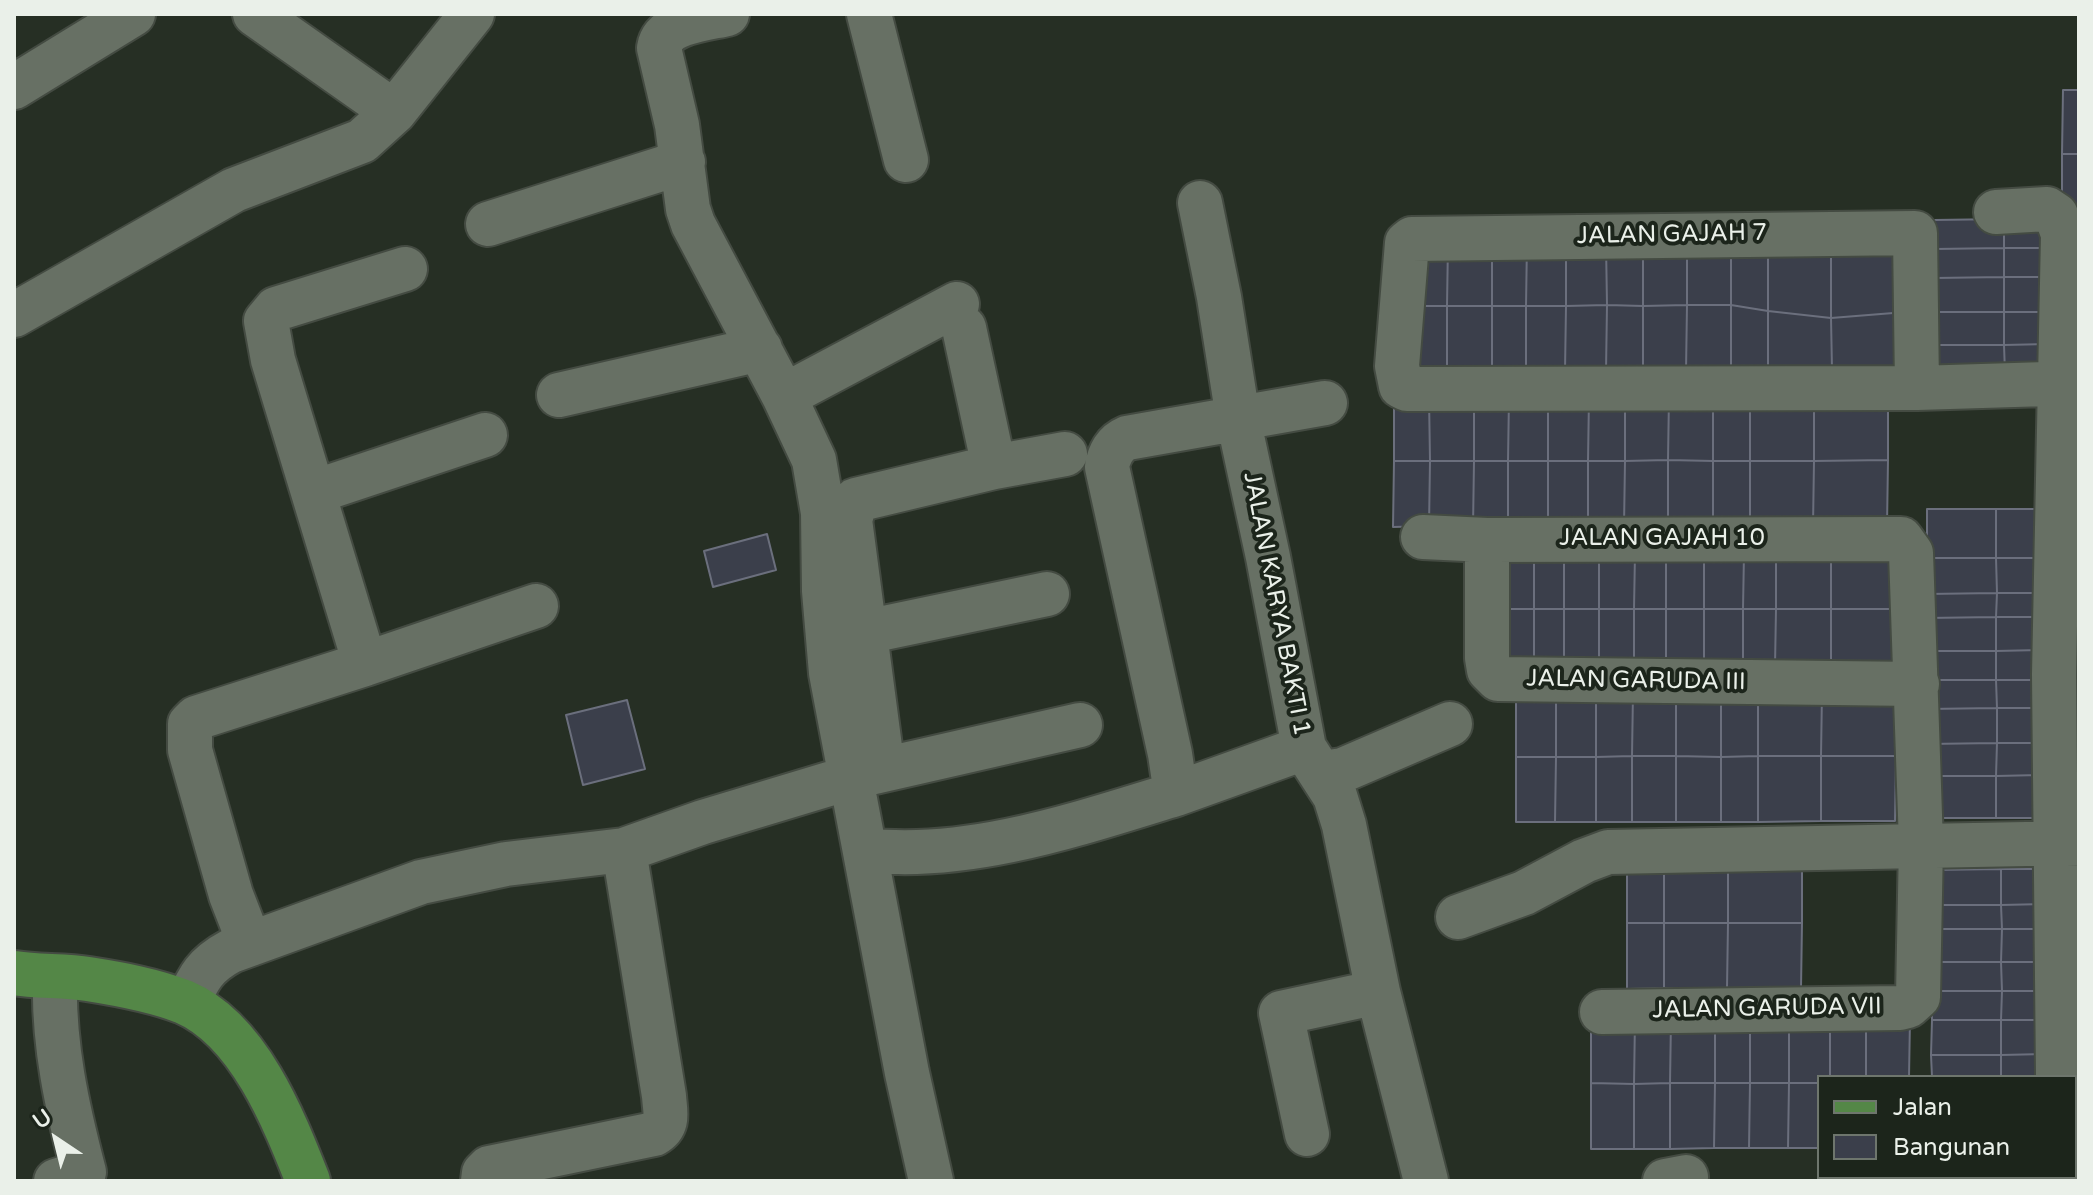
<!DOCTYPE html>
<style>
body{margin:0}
#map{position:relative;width:2093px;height:1195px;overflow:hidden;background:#262f24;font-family:"Varela Round",sans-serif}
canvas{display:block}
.frame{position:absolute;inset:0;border:16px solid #eaf0e9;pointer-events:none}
.legend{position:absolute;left:1817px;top:1075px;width:260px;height:104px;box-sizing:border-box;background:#1c251b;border:2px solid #6e766d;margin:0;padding:10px 14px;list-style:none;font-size:24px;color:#eaf0e9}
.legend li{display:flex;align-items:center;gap:16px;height:40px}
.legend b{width:40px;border:2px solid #6e766d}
.north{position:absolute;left:16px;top:1099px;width:80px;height:80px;-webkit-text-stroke:6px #1c251b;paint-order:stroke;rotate:325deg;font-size:22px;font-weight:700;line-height:32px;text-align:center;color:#eaf0e9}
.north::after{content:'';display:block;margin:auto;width:28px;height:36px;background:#eaf0e9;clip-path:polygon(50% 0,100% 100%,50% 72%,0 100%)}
</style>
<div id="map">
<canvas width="2093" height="1195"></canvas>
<div class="frame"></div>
<ul class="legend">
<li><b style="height:10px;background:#548747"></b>Jalan</li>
<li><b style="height:22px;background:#3b3f4b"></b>Bangunan</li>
</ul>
<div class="north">U</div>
</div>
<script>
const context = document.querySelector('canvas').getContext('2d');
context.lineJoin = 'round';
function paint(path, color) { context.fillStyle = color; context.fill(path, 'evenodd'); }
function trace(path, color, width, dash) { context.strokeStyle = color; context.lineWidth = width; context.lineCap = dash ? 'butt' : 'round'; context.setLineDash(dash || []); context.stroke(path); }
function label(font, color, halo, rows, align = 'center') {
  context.font = font + ' "Varela Round",sans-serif'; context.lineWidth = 8; context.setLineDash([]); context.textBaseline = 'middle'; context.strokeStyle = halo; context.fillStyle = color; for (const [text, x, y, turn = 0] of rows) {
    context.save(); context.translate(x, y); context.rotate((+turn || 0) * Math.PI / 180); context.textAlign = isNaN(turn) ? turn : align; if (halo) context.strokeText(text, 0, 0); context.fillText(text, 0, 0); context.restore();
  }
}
const building = new Path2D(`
 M2063,90H2079V154H2062Z
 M2062,154H2079V220H2062Z
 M2004,219V248L1935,249L1934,220Z
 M2004,219H2048V248H2004Z
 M1412,241L1448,242L1447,306H1412Z
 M1492,241H1527L1526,306H1492Z
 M1492,241V306H1447L1448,242Z
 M1527,241H1566V306H1526Z
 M1566,241L1606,244L1607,305L1566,306Z
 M1687,242V305L1643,306V244Z
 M1687,242H1731V305H1687Z
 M1731,242L1768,246V311L1731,305Z
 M1606,244H1643V306L1607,305Z
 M1768,246L1831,253V318L1768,311Z
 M1906,248V312L1831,318V253Z
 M2004,248V277L1935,278V249Z
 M2004,248H2048V277H2004Z
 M2004,277V312H1935V278Z
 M2004,277H2048V312H2004Z
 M1607,305L1643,306V371H1606Z
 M1607,305L1606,371H1565L1566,306Z
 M1687,305L1686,371H1643V306Z
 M1687,305H1731V371H1686Z
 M1731,305L1768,311V370L1731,371Z
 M1412,306H1447V371H1411Z
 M1447,306H1492V371H1447Z
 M1492,306H1526V371H1492Z
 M1526,306H1566L1565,371H1526Z
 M1768,311L1831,318L1832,370H1768Z
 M1906,312V370H1832L1831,318Z
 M1935,312H2004V345H1935Z
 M2004,312H2048V344L2004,345Z
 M2048,344V373H2005L2004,345Z
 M1935,345H2004L2005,373L1935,374Z
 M1669,396L1668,460L1625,461V397Z
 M1669,396L1713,397V461L1668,460Z
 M1750,396V461H1713V397Z
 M1750,396H1814V461H1750Z
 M1814,396H1888V460L1814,461Z
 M1394,397H1429L1430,461H1394Z
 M1429,397H1474V461H1430Z
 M1474,397H1509L1508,461H1474Z
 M1509,397H1548V461H1508Z
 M1548,397H1589L1588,461H1548Z
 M1589,397H1625V461H1588Z
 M1668,460V526H1624L1625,461Z
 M1668,460L1713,461V526H1668Z
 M1888,460L1887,526H1813L1814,461Z
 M1394,461H1430L1429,526L1393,527Z
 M1430,461H1474L1473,527L1429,526Z
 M1474,461H1508V526L1473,527Z
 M1508,461H1548V526H1508Z
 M1548,461H1588V526H1548Z
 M1588,461H1625L1624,526H1588Z
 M1713,461H1750V526H1713Z
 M1750,461H1814L1813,526H1750Z
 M1927,509H1996V558H1927Z
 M1996,509H2040V558H1996Z
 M767,534L776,570L713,587L704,551Z
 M1776,552V609H1743L1744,553Z
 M1776,552L1831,553V609H1776Z
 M1896,552V609H1831V553Z
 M1495,553H1534V609H1495Z
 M1534,553H1564V609H1534Z
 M1564,553H1599V609H1564Z
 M1599,553H1635L1634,609H1599Z
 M1635,553H1666V609H1634Z
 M1666,553H1704V609H1666Z
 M1704,553H1744L1743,609H1704Z
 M1927,558H1996L1997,593L1927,594Z
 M1996,558H2040V593H1997Z
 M1997,593H2040V617H1996Z
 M1997,593L1996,617L1927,618V594Z
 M2071,604H2079V670H2071Z
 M1495,609H1534V666H1494Z
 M1534,609H1564V666H1534Z
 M1564,609H1599V666H1564Z
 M1599,609H1634V666H1599Z
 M1634,609H1666V666H1634Z
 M1666,609H1704V666H1666Z
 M1704,609H1743V666H1704Z
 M1743,609H1776L1775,666H1743Z
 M1776,609H1831V666H1775Z
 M1831,609H1896V666H1831Z
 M1996,617V651H1927V618Z
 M1996,617H2040V650L1996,651Z
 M2040,650V680H1996V651Z
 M1927,651H1996V680H1927Z
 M1927,680H1996L1997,708L1927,709Z
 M1996,680H2040V708H1997Z
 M1556,692V757H1516V693Z
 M1556,692H1596V757H1556Z
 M1596,692H1633L1632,756L1596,757Z
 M1633,692H1676V756H1632Z
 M1676,692H1721V757L1676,756Z
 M1721,692H1758V756L1721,757Z
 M1758,692H1822L1821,756H1758Z
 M1822,692H1896V756H1821Z
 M2069,692H2079V756H2068Z
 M627,700L645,769L583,785L566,715Z
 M1997,708V743L1927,744V709Z
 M1997,708H2040V743H1997Z
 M1997,743L1996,776H1926L1927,744Z
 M1997,743H2040V775L1996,776Z
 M1632,756H1676V822H1632Z
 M1632,756V822H1596V757Z
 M1676,756L1721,757V822H1676Z
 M1758,756H1821V821L1758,822Z
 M1758,756V822H1721V757Z
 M1821,756H1896L1895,821H1821Z
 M2068,756H2079V821H2068Z
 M1516,757H1556L1555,822H1516Z
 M1556,757H1596V822H1555Z
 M2040,775V818H1996V776Z
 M1926,776H1996V818H1927Z
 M1802,858V923H1728V859Z
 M1627,859H1664V923H1627Z
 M1664,859H1728V923H1664Z
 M2001,869H2045V904L2001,905Z
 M2001,869V905H1932V870Z
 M2045,904V929H2002L2001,905Z
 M1932,905H2001L2002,929H1932Z
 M1627,923H1664V988L1627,989Z
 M1664,923H1728L1727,988H1664Z
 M1728,923H1802L1801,988H1727Z
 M1932,929H2002L2001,962H1932Z
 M2002,929H2045V962H2001Z
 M1932,962H2001L2002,991H1931Z
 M2001,962H2045V991H2002Z
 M1931,991H2002L2001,1020H1932Z
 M2002,991H2045V1020H2001Z
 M1591,1019H1635L1634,1084L1591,1083Z
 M1635,1019H1671L1670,1083L1634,1084Z
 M1671,1019H1715V1083H1670Z
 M1715,1019H1750V1083H1715Z
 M1750,1019H1789V1083H1750Z
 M1789,1019H1830V1077H1819V1083H1789Z
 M1830,1019H1866V1077H1830Z
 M1866,1019H1910L1909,1077H1866Z
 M1932,1020H2001V1055H1931Z
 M2001,1020H2045V1054L2001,1055Z
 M2045,1054V1077H2001V1055Z
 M1931,1055H2001V1077H1932Z
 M2079,1074V1139H2075V1077Z
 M1591,1083L1634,1084V1149H1591Z
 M1670,1083H1715L1714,1148L1670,1149Z
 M1670,1083V1149H1634V1084Z
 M1715,1083H1750L1749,1148H1714Z
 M1750,1083H1789L1788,1148H1749Z
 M1789,1083H1819V1148H1788Z`);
paint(building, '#3b3f4b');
trace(building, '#6b6f7d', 2);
const minor = new Path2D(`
 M255,14L394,112
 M727,14C706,19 663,22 659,48L677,125L688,209L693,224L784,396L814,460L823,513L824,591L831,673L907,1073L931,1181
 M869,14L906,160
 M14,87L133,14
 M1200,203L1219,297L1238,418L1268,557L1304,748L1335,796L1344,825L1378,992L1426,1181
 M1996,212L2047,209L2056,215L2063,234L2054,674L2058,1077
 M488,224L683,162
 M14,315L234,190L362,141L394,112L472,14
 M964,328L994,467
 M1917,388L1915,233L1412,239L1407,243L1397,366L1401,386L1407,389L1917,388L2079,383
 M559,395L760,349
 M784,396L957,304
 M314,492L485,435
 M1423,537L1487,540L1901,539L1911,553L1921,844L1918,997L1908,1006L1900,1008L1602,1012
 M1487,540V658L1489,670L1498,679L1917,684
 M865,632L1047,594
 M365,664L536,606
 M883,770L850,520L856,500L994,467L1065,454
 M1322,773L1343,770L1450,724
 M1176,794L1304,748
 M865,850C968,862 1078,824 1176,794L1170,754L1107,467C1109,454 1115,443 1127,438L1325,403
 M1458,917L1524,893L1584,861L1608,852L2079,843
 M250,944L231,895L190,750V724L196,718L365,664L273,360L266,321L276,309L405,269
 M55,977C53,1044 67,1107 84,1172L56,1181
 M187,1003C199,977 205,965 231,951L421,882L506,864L624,850
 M1307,1134L1281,1013L1378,992
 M2075,1148H2079
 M483,1181L484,1173L489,1168L654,1134C670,1125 665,1112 664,1096L624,850L703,822L852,777L1080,725
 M1665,1181L1686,1177`);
const major = new Path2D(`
 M14,973C38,977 64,975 88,979C120,984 154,990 184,1002C249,1030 284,1120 308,1181`);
trace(minor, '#444b42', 48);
trace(major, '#444b42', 48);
trace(minor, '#677064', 44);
trace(major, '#548747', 44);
label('24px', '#eaf0e9', '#1c251b', [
 ["JALAN GAJAH 7",1672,235,-1],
 ["JALAN GAJAH 10",1662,539],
 ["JALAN KARYA BAKTI 1",1276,604,79],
 ["JALAN GARUDA III",1636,681,1],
 ["JALAN GARUDA VII",1767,1009,-1]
]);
</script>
